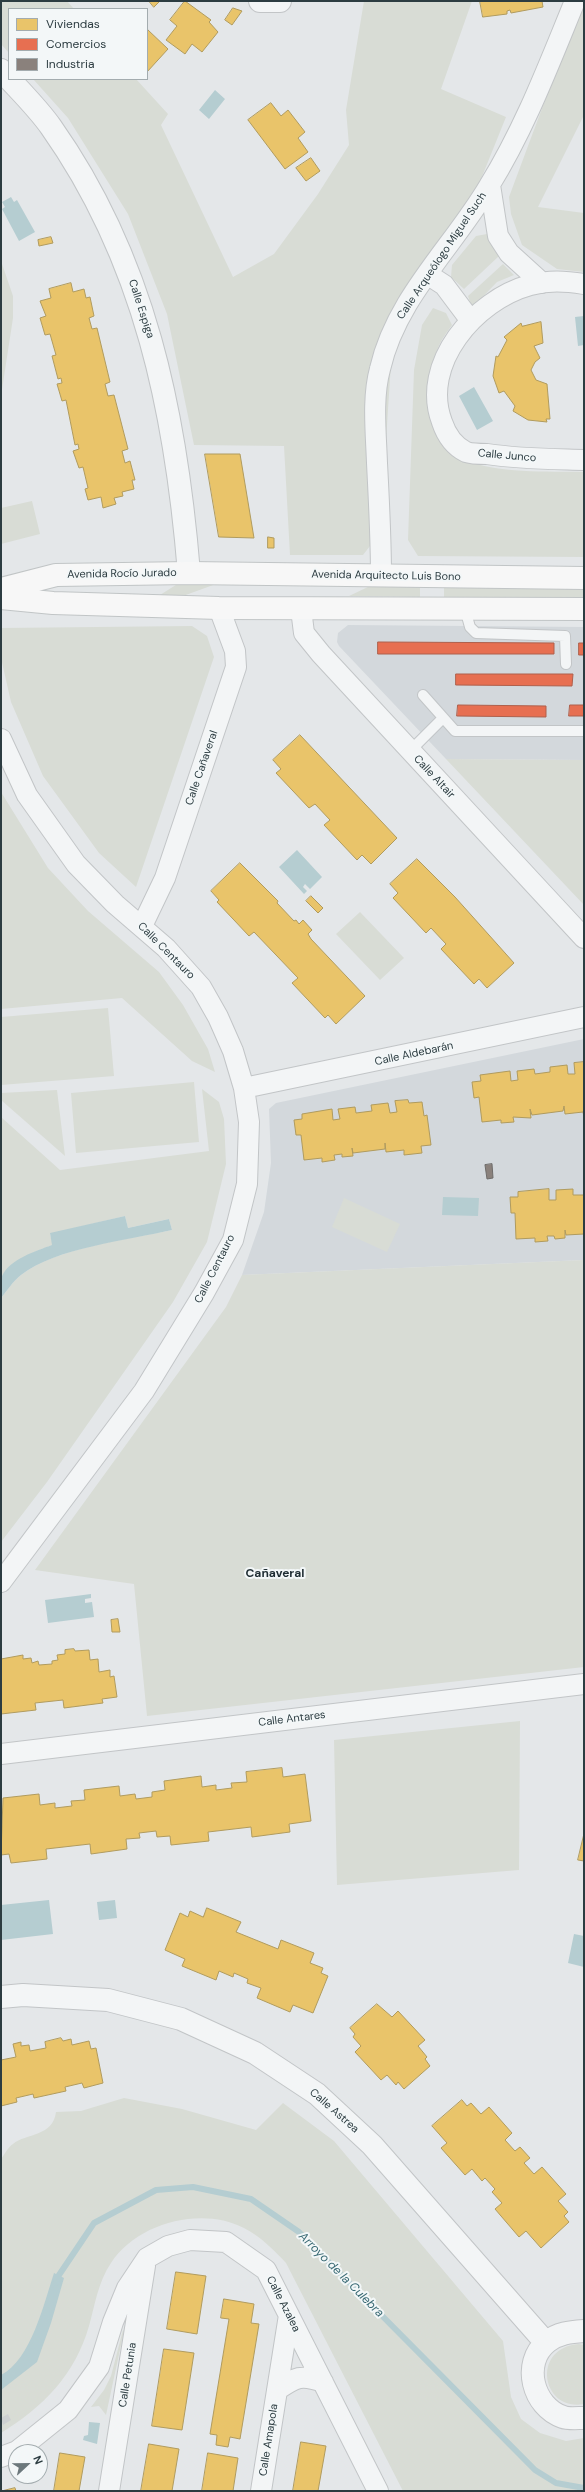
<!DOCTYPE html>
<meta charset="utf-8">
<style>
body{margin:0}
#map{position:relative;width:585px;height:2492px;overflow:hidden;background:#e4e7e9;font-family:"DM Sans",sans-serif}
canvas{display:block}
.frame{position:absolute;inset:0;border:2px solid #2c3c41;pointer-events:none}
.legend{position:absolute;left:8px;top:8px;width:140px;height:72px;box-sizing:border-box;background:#f3f7f8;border:1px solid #a3acaf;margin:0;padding:5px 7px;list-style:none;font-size:12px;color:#2c3c41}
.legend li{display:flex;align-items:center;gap:8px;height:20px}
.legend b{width:20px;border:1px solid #a3acaf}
.north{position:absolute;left:8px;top:2444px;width:40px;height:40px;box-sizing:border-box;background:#f3f7f8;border:1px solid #a3acaf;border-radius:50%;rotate:68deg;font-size:11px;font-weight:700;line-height:16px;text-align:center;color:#2c3c41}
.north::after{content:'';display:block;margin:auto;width:14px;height:18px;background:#6c787c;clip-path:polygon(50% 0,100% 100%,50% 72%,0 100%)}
</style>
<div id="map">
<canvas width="585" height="2492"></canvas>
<div class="frame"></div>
<ul class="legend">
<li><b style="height:11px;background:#e9c46a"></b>Viviendas</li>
<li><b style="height:11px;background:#e76f51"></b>Comercios</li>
<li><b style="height:11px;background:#8a817c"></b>Industria</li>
</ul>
<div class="north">N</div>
</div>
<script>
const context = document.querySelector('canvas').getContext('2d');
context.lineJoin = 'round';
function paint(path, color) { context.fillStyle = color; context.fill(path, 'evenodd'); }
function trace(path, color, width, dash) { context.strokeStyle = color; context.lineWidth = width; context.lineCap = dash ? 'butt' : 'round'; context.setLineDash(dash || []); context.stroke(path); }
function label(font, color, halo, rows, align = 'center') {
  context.font = font + ' "DM Sans",sans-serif'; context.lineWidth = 4; context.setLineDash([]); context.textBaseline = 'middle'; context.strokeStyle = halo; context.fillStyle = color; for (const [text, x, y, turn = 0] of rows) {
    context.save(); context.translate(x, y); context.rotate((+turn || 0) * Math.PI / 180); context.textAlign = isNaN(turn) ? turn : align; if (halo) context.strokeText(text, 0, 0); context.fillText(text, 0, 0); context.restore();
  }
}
paint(new Path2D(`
 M348,625L584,627V760L446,759L339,646L337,642L338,633Z
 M584,1039V1260L242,1275L264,1212L271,1163L269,1109L276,1103Z`), '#d3d8dc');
paint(new Path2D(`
 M1,1H67L74,9H9V53L1,44Z
 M364,1H472L441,89L506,117L477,189L394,317L380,533L363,555H290L284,446L194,445L167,314L128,214L68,118L33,79H136L168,114L161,125L233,277L274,254L318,194L349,145L346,110Z
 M582,1H584V115L538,207L584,213V272L557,269L522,245L511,214L509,197Z
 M487,234L499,256L464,289L451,277L452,265L476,236Z
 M1,261L13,296V318L1,396Z
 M503,264L514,275L497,282L472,308L468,296Z
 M433,308L446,313L452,325C447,332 441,340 438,348C421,384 422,441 463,459C496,474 548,471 584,472V557L418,556L408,540L414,370L422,325Z
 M32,501L40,534L1,544V508Z
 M179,583L216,584L183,596L160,595Z
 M370,586H420V597L349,596Z
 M444,586L584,587V599L444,598Z
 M192,626L207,636L214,657L136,887L99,853L43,776L11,702L1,658V628Z
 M446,759L584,760V905Z
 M1,792L48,868L88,911L159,972L183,1005L208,1049L215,1072L192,1061L122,998L1,1009Z
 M360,912L404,958L380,980L336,934Z
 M108,1008L114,1076L1,1085V1017Z
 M194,1082L199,1142L76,1153L71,1093Z
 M202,1089L219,1102L224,1119L226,1164L207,1242L173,1302L47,1482L1,1542V1298C7,1291 13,1281 21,1275C55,1248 129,1239 172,1230L169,1219L128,1228L125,1216L50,1234L53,1245C32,1252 15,1260 1,1277V1117L60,1170L209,1151Z
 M57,1090L65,1156L1,1100V1093Z
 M344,1198L400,1224L387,1252L332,1227Z
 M584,1260V1667L147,1716L134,1584L35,1570L226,1307L242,1275Z
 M520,1721L519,1870L337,1885L334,1740Z
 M124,2098L182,2109L256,2130L283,2103L334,2141L503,2341L511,2397L521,2419L540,2433L566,2441L584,2438V2491H403L286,2263C273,2249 261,2237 244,2228C201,2206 137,2223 111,2263C98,2282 95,2305 89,2326C75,2375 43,2407 1,2433V2159C5,2154 8,2147 13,2144C26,2133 53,2137 56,2112L81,2111Z
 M123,2330L124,2331L106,2415L99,2406L91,2407L104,2390L111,2376Z
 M579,2344L584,2345V2404C542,2412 530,2348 579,2344Z`), '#d8dcd5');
paint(new Path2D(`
 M215,90L225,99L209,119L199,110Z
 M11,197L14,202L17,200L35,232L19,241L2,209L5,207L2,202Z
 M584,316V345L578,346L575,317Z
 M474,387L493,421L477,430L459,396Z
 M297,850L322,877L310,889L305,884L303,887L307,891L304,894L279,867Z
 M443,1197L479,1198L478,1216L442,1215Z
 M125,1216L128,1228L169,1219L172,1230C129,1240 55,1248 21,1275C13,1281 7,1291 1,1298C1,1292 0,1281 2,1276C10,1259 36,1251 52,1245L50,1233Z
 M91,1594V1598L85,1599V1603L92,1602L94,1617L48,1623L45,1600Z
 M49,1900L53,1934L1,1940V1905Z
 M115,1900L117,1918L99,1920L97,1902Z
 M574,1934L584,1936V1967L568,1963Z
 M54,2273L64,2278L51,2323L37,2362L1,2390V2375C31,2360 44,2303 54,2273Z
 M89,2422L100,2423L97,2444L83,2440L84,2436L88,2435Z`), '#b5cdd1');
const homes = new Path2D(`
 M149,1H160L154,7Z
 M185,1L211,20L209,22L218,32L202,52L192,44L185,54L166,40L177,26L170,20Z
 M480,1H542L543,7L511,13L510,10L507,11V14L483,17Z
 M233,8L242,11L232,25L225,20Z
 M148,30L168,49L147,72V31Z
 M271,103L281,116L288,110L305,132L298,138L308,152L285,169L248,120Z
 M311,158L320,171L306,181L296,168Z
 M51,237L53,243L39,246L38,240Z
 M71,283L73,292L84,289L86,298L90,297L94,316L89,318L92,329L97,328L110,382L105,384L108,396L114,395L128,449L122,451L125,463L130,461L135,480H132L134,489L122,492L123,496L114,498L116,504L103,508L101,497L88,500L85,489L88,488L83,467L79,468L73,451L79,449L78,444L75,445L66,400L62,401L57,384L62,383L61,378L58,379L52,356L56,355L50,334L45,335L40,318L46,316L40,301L51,298L49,289Z
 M541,322L543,343L534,346L540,358L535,362L531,370L536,380L547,384L550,419H546L547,422L528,420L513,411L515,406L504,391L499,393L493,376L496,356L498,357L507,340L504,337L521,323L522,326Z
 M205,454H240L254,538L219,537Z
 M268,537L274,538V548H268Z
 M300,735L397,838L371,864L362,855L357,860L324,825L330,820L315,804L309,808L276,773L281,769L273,760Z
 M417,859L455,897L514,963L487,988L479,979L474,984L441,949L446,944L431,928L426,933L393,898L398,893L390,884Z
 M240,863L278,901L277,903L294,921L296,920L299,924L303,920L312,930L308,934L311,939L365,996L336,1024L328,1015L325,1018L292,983L298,978L254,932L249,936L217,902L219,900L211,891Z
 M311,896L323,908L318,913L306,901Z
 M584,1062V1117L583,1112L565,1114L564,1106L563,1111L532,1115L530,1109L531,1118L513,1117L514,1122L501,1123V1120L482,1122L479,1097L474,1098L472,1082L481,1081L480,1075L510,1071L511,1081L518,1080L517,1071L534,1069L535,1074L550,1072V1067L567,1065L568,1074H575L574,1063Z
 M408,1100L409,1103L422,1102L424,1116L427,1115L431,1145L421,1146L422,1153L404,1155V1150L386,1152L385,1143V1149L353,1153L352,1148L353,1156L342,1157V1154L334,1155L335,1160L322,1162V1158L304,1160L301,1135H296L294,1120L302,1119V1114L332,1109L333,1120L340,1119L338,1109L355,1107L356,1113L372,1111L371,1105L388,1103L390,1113L397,1112L395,1101Z
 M549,1189V1200H556V1190L573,1189V1195H584V1234L566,1235L565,1230V1238L555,1239L554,1236H547L548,1241L535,1242V1238L516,1239L515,1213H511L510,1197H518V1192Z
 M118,1619L120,1632H112L111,1620Z
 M74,1649L75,1651L89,1650L90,1660L98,1659L99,1672L110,1670V1677L114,1676L117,1697L102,1699L103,1703L64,1708L63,1700L35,1703L36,1710L1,1714V1659L23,1655V1659L31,1658L32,1663L38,1661L39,1665L52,1664V1661L58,1660L57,1655L65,1654V1650Z
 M282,1768L283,1777L305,1774L311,1821L289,1824L290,1832L252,1837L251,1827L208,1832L209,1841L171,1845L170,1836L157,1837L156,1831L139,1833L140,1838L126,1839L127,1849L91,1854L90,1844L46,1849L47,1859L11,1863L9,1854L1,1855L3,1798L39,1794L40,1805L55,1803V1808L72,1806L71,1801L85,1800L84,1790L119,1786L120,1796L135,1794L136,1799L152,1797V1792L165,1790L164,1781L201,1776L202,1787L216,1785V1790L232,1788L231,1783L247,1782L246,1772Z
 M584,1834V1861L578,1860Z
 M207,1908L241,1922L236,1932L278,1949L281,1940L314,1953L310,1963L323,1968L321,1973L328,1976L313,2013L293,2005L290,2012L257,1998L261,1988L247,1983L248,1979L234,1973L233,1977L219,1971L216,1980L182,1966L185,1959L165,1950L180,1913L188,1917L190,1911L203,1917Z
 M377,2004L392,2017L398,2011L425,2040L418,2046L427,2057L425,2059L430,2066L404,2089L398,2082L396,2085L387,2075L381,2080L355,2052L361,2046L353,2037L355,2034L350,2028Z
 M61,2038L63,2041L71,2039L72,2045L89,2041L91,2049L96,2048L103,2083L84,2088L82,2083L65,2087L66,2091L34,2098L33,2094L16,2098L17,2102L1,2106V2060L16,2057L13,2044L21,2042V2046L29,2045L30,2051L46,2048L45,2042Z
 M462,2100L467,2106L471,2103L481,2114L489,2107L512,2133L505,2140L515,2151L520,2147L530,2158L524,2163L534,2174L542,2167L566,2194L558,2201L568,2212L564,2216L569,2222L541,2248L526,2231L519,2237L495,2209L502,2203L492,2192L495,2189L485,2178L482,2181L472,2169L465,2175L441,2148L447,2143L432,2126Z
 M176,2272L206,2276L197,2334L167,2329Z
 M224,2299L254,2304L251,2323L259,2324L240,2439L230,2437L228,2447L216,2445L217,2435L210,2434L229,2319L221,2318Z
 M164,2349L194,2353L182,2430L152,2426Z
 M301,2442L326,2446L318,2491H293Z
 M149,2444L179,2449L172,2491H141Z
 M60,2453L85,2457L79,2491H54Z
 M208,2453L238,2458L233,2491H202Z
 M15,2488L16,2491H2Z`);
paint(homes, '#e9c46a');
trace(homes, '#b09b5e', 1);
const shops = new Path2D(`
 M378,642L554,643V654H378Z
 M579,643H584V655H579Z
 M456,674H573L572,686L456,685Z
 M458,705L546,706V717L457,716Z
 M570,705H584V716H569Z`);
paint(shops, '#e76f51');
trace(shops, '#af604c', 1);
const industry = new Path2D(`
 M492,1164L493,1178L487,1179L485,1165Z`);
paint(industry, '#8a817c');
trace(industry, '#6e6c6a', 1);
trace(new Path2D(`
 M56,2283L59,2275L94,2223L156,2190L193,2187L251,2199L299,2232L535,2470L556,2483L584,2488`), '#b5cdd1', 6);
paint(new Path2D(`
 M8,2414L11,2420L3,2425L1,2418Z`), '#ccd0d1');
const service = new Path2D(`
 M465,609L470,627L476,633L565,636L566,664
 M423,695L455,731H584
 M410,751L443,718`);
const minor = new Path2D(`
 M490,185L498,236L509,253L542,283
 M427,274L444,285L471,321
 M584,284C565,281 549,280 530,285C475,300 420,364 442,422C446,434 454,446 466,452C472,454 481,454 487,454C519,459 552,459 584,460
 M381,576C381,538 379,501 377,463C376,433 372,398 380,369C396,298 453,247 489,186C525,128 549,64 575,1
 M301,609L304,633L321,654L584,938
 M1,739L27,795L76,864L115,904L166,948L201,987L218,1017L233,1051L244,1088L249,1122L247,1184L233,1240L204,1293L144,1391L1,1582
 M142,926L165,878L236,667L235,651L219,608
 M244,1088L584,1017
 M1,1754L584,1684
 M277,2390C296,2377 301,2374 323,2382
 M1,2457L17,2451L68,2410L99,2367L113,2322L127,2288L147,2258L168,2246L190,2240L226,2242L266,2270L378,2491
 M109,2491L145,2266
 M261,2491L289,2315`);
const tertiary = new Path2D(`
 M260,1H280
 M1,70C18,89 37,107 51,127C145,260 176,413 189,573
 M1,1997L23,1995L108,2000L181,2019L255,2053L317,2094L372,2145L546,2343
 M584,2331C570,2332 558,2333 547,2342C521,2363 533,2407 563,2417C568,2419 578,2418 584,2418`);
const primary = new Path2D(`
 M1,589L56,575L189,573L584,578
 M1,598L53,603L219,608L584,609`);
trace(service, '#c2c5c7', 12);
trace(minor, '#c2c5c7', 22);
trace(tertiary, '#c2c5c7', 24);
trace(primary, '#c1c5c6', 24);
trace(service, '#f3f5f6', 10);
trace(minor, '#f3f5f6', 20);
trace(tertiary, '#f3f5f6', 22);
trace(primary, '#f7f7f7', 22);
label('11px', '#2c3c41', '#f3f7f8', [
 ["Calle Arqueólogo Miguel Such",442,256,-56],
 ["Calle Espiga",141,309,72],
 ["Calle Junco",507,456,5],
 ["Avenida Rocío Jurado",122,574,-1],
 ["Avenida Arquitecto Luis Bono",386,576,1],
 ["Calle Cañaveral",202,768,-71],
 ["Calle Altair",434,777,47],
 ["Calle Centauro",166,951,45],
 ["Calle Aldebarán",414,1054,-12],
 ["Calle Centauro",215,1269,-63],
 ["Calle Antares",292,1719,-7],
 ["Calle Astrea",334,2111,41],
 ["Calle Azalea",283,2304,63],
 ["Calle Petunia",128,2375,-81],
 ["Calle Amapola",269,2440,-81]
]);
label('bold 12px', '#1e2c32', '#f3f7f8', [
 ["Cañaveral",275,1574]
]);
label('italic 12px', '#386973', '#f3f7f8', [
 ["Arroyo de la Culebra",341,2275,45]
]);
</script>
